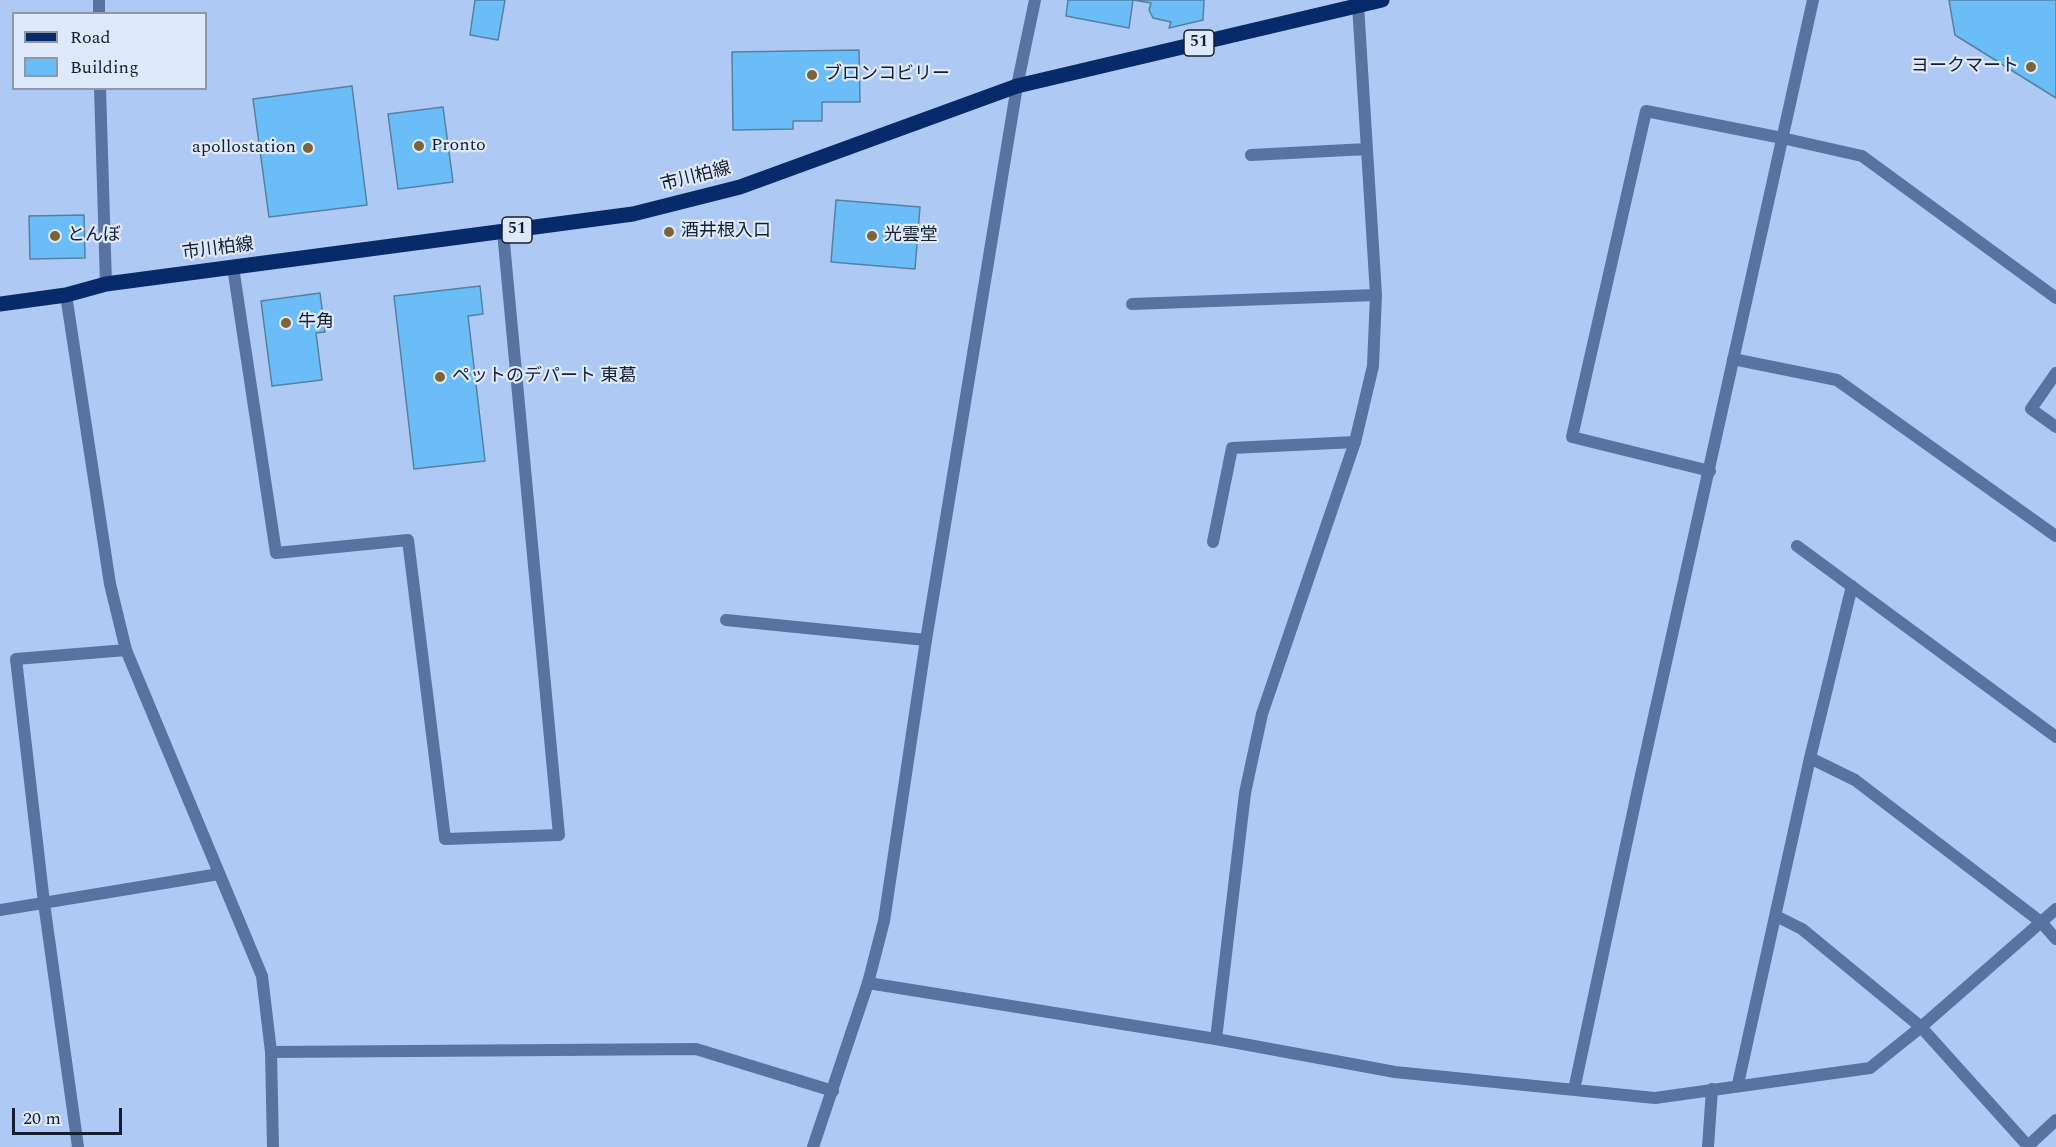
<!DOCTYPE html>
<meta charset="utf-8">
<style>
body{margin:0}
#map{position:relative;width:2056px;height:1147px;overflow:hidden;background:#afc9f5;font-family:Spectral,serif}
canvas{display:block}
.legend{position:absolute;left:12px;top:12px;width:195px;height:78px;box-sizing:border-box;background:#dee9fb;border:2px solid #8e98a9;margin:0;padding:8px 10px;list-style:none;font-size:18px;color:#151e2e}
.legend li{display:flex;align-items:center;gap:12px;height:30px}
.legend b{width:30px;border:2px solid #8e98a9}
.scale{position:absolute;left:12px;top:1108px;width:110px;height:27px;box-sizing:border-box;border:3px solid #151e2e;border-top:0;padding-left:8px;font-size:18px;line-height:21px;white-space:nowrap;color:#151e2e;-webkit-text-stroke:4px #dee9fb;paint-order:stroke}
</style>
<div id="map">
<canvas width="2056" height="1147"></canvas>
<ul class="legend">
<li><b style="height:8px;background:#062a6a"></b>Road</li>
<li><b style="height:16px;background:#6bbdf7"></b>Building</li>
</ul>
<div class="scale">20 m</div>
</div>
<script>
const context = document.querySelector('canvas').getContext('2d');
context.lineJoin = 'round';
function paint(path, color) { context.fillStyle = color; context.fill(path, 'evenodd'); }
function trace(path, color, width, dash) { context.strokeStyle = color; context.lineWidth = width; context.lineCap = dash ? 'butt' : 'round'; context.setLineDash(dash || []); context.stroke(path); }
function label(font, color, halo, rows, align = 'center') {
  context.font = font + ' Spectral,"Noto Sans JP",serif'; context.lineWidth = 4.5; context.setLineDash([]); context.textBaseline = 'middle'; context.strokeStyle = halo; context.fillStyle = color; for (const [text, x, y, turn = 0] of rows) {
    context.save(); context.translate(x, y); context.rotate((+turn || 0) * Math.PI / 180); context.textAlign = isNaN(turn) ? turn : align; if (halo) context.strokeText(text, 0, 0); context.fillText(text, 0, 0); context.restore();
  }
}
const building = new Path2D(`
 M475,0H505L498,40L470,35Z
 M1068,0H1204L1203,20L1169,28L1171,22L1153,18L1149,10L1151,3L1133,0L1129,28L1066,16Z
 M1949,0H2056V98L1955,35Z
 M859,50L860,102H822V121H793V129L733,130L732,52Z
 M352,86L367,205L269,217L253,99Z
 M443,107L453,182L398,189L388,114Z
 M836,200L920,207L915,269L831,262Z
 M84,215L85,258L30,259L29,216Z
 M480,286L483,314L468,316L485,461L414,469L394,296Z
 M320,293L325,332L316,333L322,380L272,386L261,301Z`);
paint(building, '#6bbdf7');
trace(building, '#5581a1', 1.5);
trace(new Path2D(`
 M1710,471L1572,437L1646,111L1782,138
 M1213,542L1232,448L1355,442`), '#5873a1', 12);
trace(new Path2D(`
 M99,0V14
 M100,88L106,284
 M1782,138L1862,156L2056,298
 M1251,155L1367,149
 M233,267L276,553L408,540L445,839L559,835L503,232
 M66,295L110,584L126,650L262,976L271,1052L273,1147
 M1132,304L1376,295
 M1733,359L1837,380L2056,536
 M2056,373L2031,409L2056,427
 M1797,546L2056,737
 M726,620L926,640
 M1810,758L1855,780L2041,922L2056,939
 M0,910L219,874
 M1776,916L1802,929L1921,1027L2028,1146
 M868,983L1216,1039L1395,1072L1655,1098L1870,1068L1921,1027L2056,909
 M1216,1039L1245,793L1262,714L1355,442L1373,366L1376,295L1358,5
 M271,1052L696,1049L833,1091
 M1738,1084L1810,758L1852,586
 M1574,1090L1639,784L1813,0
 M78,1147L44,903L16,659L126,650
 M1708,1147L1712,1089
 M2027,1147L2056,1120`), '#5873a1', 12);
trace(new Path2D(`
 M813,1147L868,983L884,921L926,640L1017,86L1035,0`), '#5873a1', 12);
trace(new Path2D(`
 M0,304L66,295L106,284L633,214L740,187L1017,86L1382,0`), '#062a6a', 15);
for (const [x, y, r, color] of [
 [2031,67,6,"#7d6435"],
 [812,75,6,"#7d6435"],
 [419,146,6,"#7d6435"],
 [308,148,6,"#7d6435"],
 [669,232,6,"#7d6435"],
 [55,236,6,"#7d6435"],
 [872,236,6,"#7d6435"],
 [286,323,6,"#7d6435"],
 [440,377,6,"#7d6435"]
]) { const dot = new Path2D(); dot.arc(x, y, r, 0, 2 * Math.PI); context.fillStyle = color; context.fill(dot); trace(dot, '#dee9fb', 2); }
for (const [x, y, w] of [
 [1199,43,30],
 [517,230,30]
]) { const box = new Path2D(); box.roundRect(x - w / 2, y - 13, w, 26, 4.5); context.fillStyle = '#dee9fb'; context.fill(box); trace(box, '#151e2e', 1.5); }
label('bold 16px', '#151e2e', null, [
 ["51",1199,43],
 ["51",517,230]
]);
label('18px', '#151e2e', '#dee9fb', [
 ["ヨークマート",2019,67,"right"],
 ["ブロンコビリー",824,75],
 ["Pronto",431,146],
 ["apollostation",296,148,"right"],
 ["酒井根入口",681,232],
 ["とんぼ",67,236],
 ["光雲堂",884,236],
 ["牛角",298,323],
 ["ペットのデパート 東葛",452,377]
], 'left');
label('18px', '#151e2e', '#dee9fb', [
 ["市川柏線",696,178,-14],
 ["市川柏線",218,250,-7]
]);
</script>
